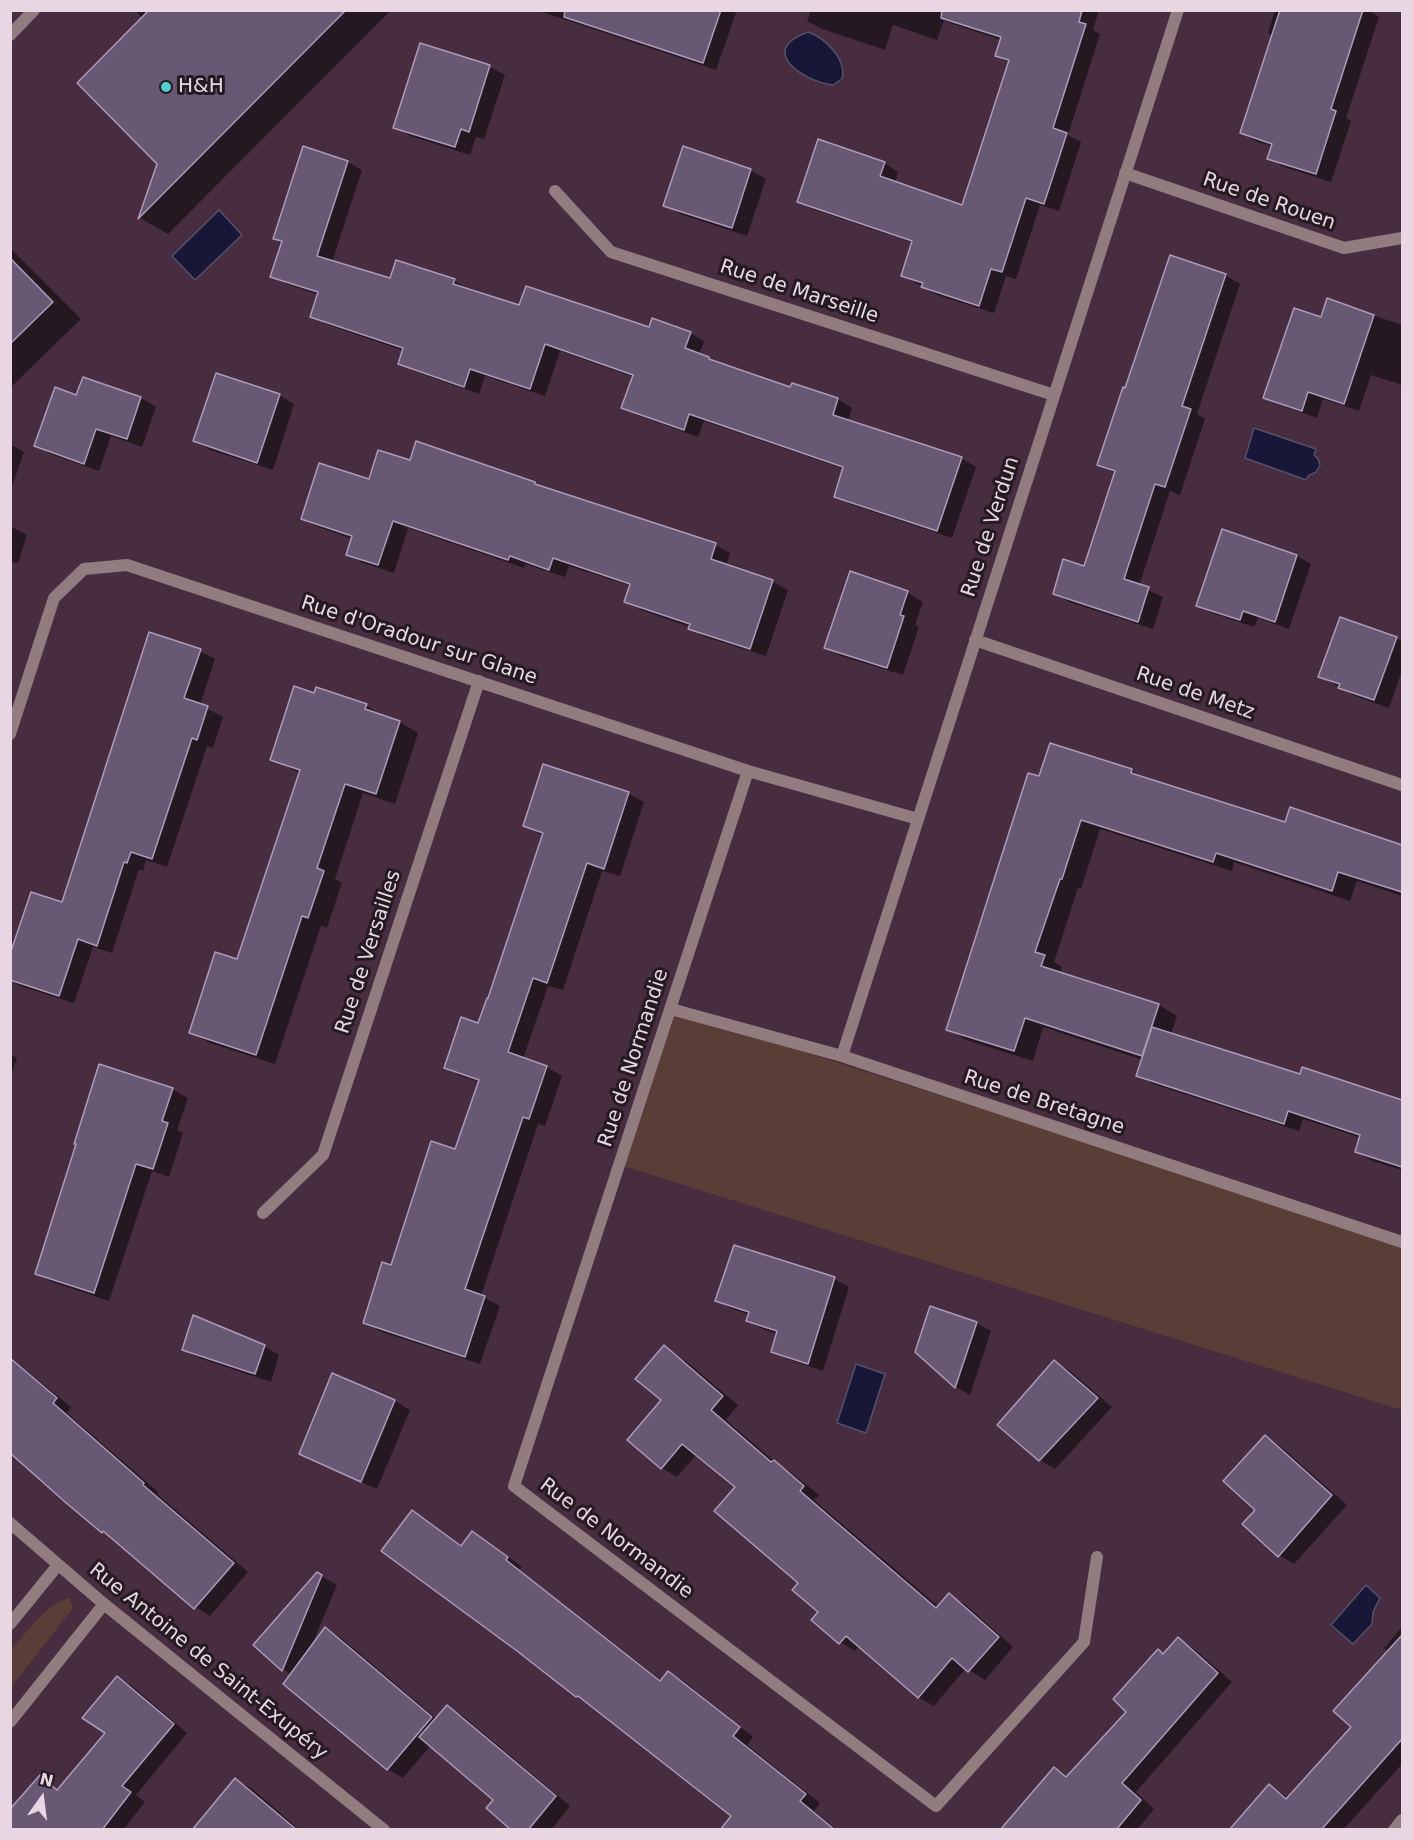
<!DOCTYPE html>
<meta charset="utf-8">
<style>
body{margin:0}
#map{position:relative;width:1413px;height:1840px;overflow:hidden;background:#472d3f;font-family:"DejaVu Sans",sans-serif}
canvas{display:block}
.frame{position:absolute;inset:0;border:12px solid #e8d7e2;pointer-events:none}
.north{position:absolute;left:12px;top:1768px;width:60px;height:60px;-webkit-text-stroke:4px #261a22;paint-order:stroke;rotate:14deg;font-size:16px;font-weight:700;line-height:24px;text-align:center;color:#e8d7e2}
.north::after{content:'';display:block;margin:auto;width:21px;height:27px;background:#e8d7e2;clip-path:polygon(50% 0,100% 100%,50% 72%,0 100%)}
</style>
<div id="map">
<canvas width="1413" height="1840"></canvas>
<div class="frame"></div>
<div class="north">N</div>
</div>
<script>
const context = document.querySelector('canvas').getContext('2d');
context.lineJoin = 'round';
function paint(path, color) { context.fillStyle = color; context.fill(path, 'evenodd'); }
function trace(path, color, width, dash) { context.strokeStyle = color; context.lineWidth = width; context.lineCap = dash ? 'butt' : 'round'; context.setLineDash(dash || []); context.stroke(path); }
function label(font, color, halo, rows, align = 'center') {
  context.font = font + ' "DejaVu Sans",sans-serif'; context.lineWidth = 6; context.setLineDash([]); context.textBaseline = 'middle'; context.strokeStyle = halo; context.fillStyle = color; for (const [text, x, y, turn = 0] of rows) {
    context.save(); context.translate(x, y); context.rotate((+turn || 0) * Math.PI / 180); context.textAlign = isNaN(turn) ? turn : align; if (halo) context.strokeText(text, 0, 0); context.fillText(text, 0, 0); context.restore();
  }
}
paint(new Path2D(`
 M671,1009L1402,1244V1410L620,1165Z
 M69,1598L73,1608L11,1687V1650C27,1632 45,1605 69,1598Z`), '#593d36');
const water = new Path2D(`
 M808,32C825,38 847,59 842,79L833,85C802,81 757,50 808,32Z
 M219,210L242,235L195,280L172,256Z
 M1254,428L1316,449L1314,455L1318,459L1320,465L1316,472L1308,476L1306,480L1245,458Z
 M856,1364L885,1374L866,1433L837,1423Z
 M1366,1585L1380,1598L1373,1612L1372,1624L1353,1644L1331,1625Z`);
paint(water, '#181738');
trace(water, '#56516b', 1.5);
paint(new Path2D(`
 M135,10H391L168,234L140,218L159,164L143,19Z
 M536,10H737L716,70Z
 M811,10H1099L1093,30L1100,34L1068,135L1081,142L1059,211L1040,205L1016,279L1006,276L994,313L937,295L902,275L913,243L813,209L799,201L884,163L898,172L895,183L963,207L1009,62L996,55L1001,40L944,21L937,40L893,25L885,50L822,29L807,21Z
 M1275,10H1368L1379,17L1346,118L1351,121L1331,182L1284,167L1269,158L1272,146L1257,142L1242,133L1273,36L1268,33Z
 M421,44L490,67L505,75L484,139L476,137L470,155L410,136L395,127Z
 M304,148L348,162L362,170L332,262L391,280H454L468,290L520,307L650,329L690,333L704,341L699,355L719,364L791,388L793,384L838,399L852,408L848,421L961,458L976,467L952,538L850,504L835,496L844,469L704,421L698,437L637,415L623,407L633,377L560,351L545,396L485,376L479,394L414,371L400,363L404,351L326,324L312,316L319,295L287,284L272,276L283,243L275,238Z
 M750,170L766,179L747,236L680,214L665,205Z
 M10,248L81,319L10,388Z
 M1225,275L1240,284L1197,414L1205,419L1180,495L1170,491L1139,586L1163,597L1153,629L1069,602L1054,593L1085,568L1116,474L1099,465L1126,390Z
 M1328,300L1402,325V385L1371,375L1359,411L1323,399L1317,418L1280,405L1265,397L1322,319Z
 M84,379L141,398L156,407L142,447L111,436L99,471L50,454L35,445L77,397Z
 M279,395L294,404L273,470L210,450L195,441Z
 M10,444L24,452L10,492Z
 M411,462L535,483L547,490L715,545L730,553L726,566L773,582L788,590L766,656L705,637L690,628V627L641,610L626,601L631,586L569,566L565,577L525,564L524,568L408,528L394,573L363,563L348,554L353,539L318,527L303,519L370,481Z
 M10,526L27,535L18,563L12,562L10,566Z
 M1223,531L1297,556L1311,564L1289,629L1258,618L1254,627L1212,613L1198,605Z
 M851,573L908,593L923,602L915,625L919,627L903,675L841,656L826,647Z
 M1396,638L1402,642V670L1389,708L1355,696L1320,676Z
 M200,651L215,659L200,705L223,717L213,748L207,746L167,867L146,860L143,871L139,869L112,953L93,947L74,1003L20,986L10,980V959L63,904Z
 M315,695L366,705L384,717L400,722L418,733L395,804L363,793L335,879L342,883L327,928L321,926L275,1064L210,1043L191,1032L237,961L300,773L272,759Z
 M1051,745L1132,771L1148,780L1286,824L1290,809L1402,846V896L1357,881L1350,901L1234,862L1232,871L1100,829L1081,889L1078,888L1054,962L1062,967L1060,973L1159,1005L1177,1016L1171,1034L1301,1076L1303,1069L1402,1101V1170L1372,1161L1357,1152L1361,1138L1303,1119L1299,1131L1153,1084L1138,1075L1143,1060L1043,1027L1033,1061L966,1040L948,1029L1040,778Z
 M544,766L629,794L644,802L620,876L602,871L563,990L548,986L523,1059L547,1067L562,1076L545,1126L538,1124L481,1296L500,1306L480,1364L379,1331L364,1322L392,1267L456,1151L480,1082L460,1076L445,1067L479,1024L544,836L525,826Z
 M10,1054L17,1058L10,1078Z
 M172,1089L188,1098L177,1130L183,1133L169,1177L152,1171L109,1301L52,1282L37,1274Z
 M834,1279L849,1287L823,1371L787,1359L772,1351L777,1334L763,1329L748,1321L750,1315L732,1309L717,1301Z
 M976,1323L991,1331L970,1395L956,1387L917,1352Z
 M264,1346L279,1355L271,1382L199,1358L183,1350Z
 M671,1353L687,1362L738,1405L726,1420L775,1462L789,1471L819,1495L814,1500L939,1607L949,1595L965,1604L1013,1647L985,1680L966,1668L934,1706L918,1697L859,1646L855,1651L840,1642L737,1487L697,1454L677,1477L662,1468L663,1400Z
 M10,1357L71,1407L67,1413L158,1492L157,1494L248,1572L210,1616L195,1607L22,1461L10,1455Z
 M1055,1362L1070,1371L1112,1407L1055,1469L1040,1460L999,1425Z
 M332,1375L395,1401L410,1410L377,1489L316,1463L300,1454Z
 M1265,1437L1280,1446L1347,1505L1294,1564L1279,1555L1257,1509Z
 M412,1511L462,1546L472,1533L487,1541L522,1567L519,1570L662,1681L668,1673L683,1681L753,1737L747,1745L820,1803L814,1811L837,1830H748L590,1704L577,1696Z
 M317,1574L337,1585L311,1647L326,1629L341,1638L437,1719L447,1707L463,1716L570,1806L551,1830H513L495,1799L431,1745L403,1778L388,1769L286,1683L292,1675L283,1669L255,1645Z
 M1402,1627V1764L1343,1830H1231L1270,1786L1289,1798L1353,1727L1389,1652L1384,1648Z
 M1178,1639L1193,1648L1232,1682L1136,1792L1154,1809L1137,1830H1017L1055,1769L1068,1777L1128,1711L1158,1651L1165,1655Z
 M118,1678L132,1686L187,1733L136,1795L145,1802L123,1830H10L40,1777L59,1790L108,1732Z
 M236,1780L251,1788L300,1830H194Z`), '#0007');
const building = new Path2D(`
 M149,10H346L138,219L157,164L77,83Z
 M565,10H721L703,63L564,17Z
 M942,10H1082L1079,22L1086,24L1053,128L1067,133L1044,204L1026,198L1002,272L991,269L979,306L921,287L923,283L901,276L912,241L797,202L818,139L885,162L880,176L962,205L1009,60L995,56L1001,37L941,18Z
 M1280,10H1363L1331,109L1336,111L1316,174L1267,159L1272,144L1240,133Z
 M420,43L490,65L469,132L461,129L455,147L393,128Z
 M303,146L348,161L317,256L390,278L396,260L455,279L453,284L519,305L526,286L649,327L652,318L691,332L685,348L709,357V359L790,387L792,383L838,398L833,415L962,457L937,531L834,497L843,467L689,414L684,430L621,408L633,375L545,344L530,389L470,369L464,387L398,364L403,348L310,317L318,292L270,277L282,241L273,239Z
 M683,146L751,169L732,228L663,206Z
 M1170,255L1226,274L1182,406L1191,409L1165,487L1155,484L1124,579L1149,587L1138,622L1053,594L1063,559L1084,566L1115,471L1097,465L1123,387L1125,388Z
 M10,258L53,302L10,344Z
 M1327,298L1374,315L1344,404L1308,392L1302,411L1263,398L1294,308L1321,317Z
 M216,373L280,394L257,463L193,441Z
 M83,377L141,397L127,439L96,429L84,464L34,446L55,387L76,395Z
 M416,441L535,482V484L716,543L711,559L773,580L750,649L688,629L690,624L624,602L630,584L553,558L549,570L510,556L508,560L393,521L378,565L346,555L352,536L301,519L319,463L369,479L378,450L410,460Z
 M1222,529L1297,555L1275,622L1243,611L1240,620L1196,606Z
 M850,571L908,591L900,615L904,616L887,668L824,648Z
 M1340,617L1397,637L1374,700L1338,688L1340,684L1318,677Z
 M149,632L201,649L184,698L208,706L197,740L192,738L152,859L131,852L127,863L124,862L97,946L78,939L59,996L10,980V954L31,892L62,902Z
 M294,686L314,693L316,687L367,704L365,709L400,721L376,794L345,784L317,868L324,871L308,918L302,916L256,1055L189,1033L215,952L237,959L300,770L270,760Z
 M1050,743L1132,769L1131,773L1285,822L1290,807L1402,845V892L1338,872L1332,891L1216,853L1213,862L1081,820L1062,879H1060L1035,952L1045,955L1041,966L1159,1004L1142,1056L1025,1018L1014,1051L946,1030L1028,773L1039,776Z
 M543,764L629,792L604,869L587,863L547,983L533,978L508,1052L547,1066L529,1119L523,1117L465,1289L485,1296L465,1357L363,1323L382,1262L391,1265L431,1141L455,1149L479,1080L444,1068L461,1017L478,1023L487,998H488L543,833L523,826Z
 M1152,1027L1300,1074L1302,1067L1402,1100V1167L1355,1152L1360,1135L1288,1111L1284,1124L1136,1076Z
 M99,1064L173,1088L162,1121L168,1123L153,1169L136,1164L94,1293L35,1274L76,1144H74Z
 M734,1245L835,1277L808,1364L771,1352L777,1331L746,1321L749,1312L715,1301Z
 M930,1306L977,1322L955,1388L915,1352Z
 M193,1315L265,1345L255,1374L182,1350Z
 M664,1345L723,1396L711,1410L771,1462L774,1460L804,1486L800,1491L936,1608L949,1593L999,1637L968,1672L952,1658L918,1698L846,1636L839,1644L811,1620L818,1612L792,1590L798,1583L714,1511L735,1487L682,1444L661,1469L627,1440L661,1400L635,1379Z
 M10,1358L57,1398L53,1403L144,1483L143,1485L234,1563L194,1609L103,1531L102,1533L65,1502L10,1453Z
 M1054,1360L1098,1398L1039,1461L997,1425Z
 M332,1373L395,1400L361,1482L299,1454Z
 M1265,1435L1332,1495L1278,1557L1242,1524L1255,1510L1223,1481Z
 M412,1510L461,1546L472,1531L508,1557L506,1560L660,1681L668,1671L740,1727L733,1736L806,1794L800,1801L835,1830H720L731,1816L578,1696L576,1697L517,1651L381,1551Z
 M317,1572L322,1575L282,1671L253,1645Z
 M325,1627L432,1717L387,1770L283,1684Z
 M1402,1635V1739L1321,1830H1229L1269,1784L1286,1799L1351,1727L1333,1711Z
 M1178,1637L1218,1673L1122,1783L1141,1800L1116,1830H1000L1054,1767L1066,1777L1126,1712L1113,1699L1158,1649L1163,1654Z
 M117,1676L174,1724L122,1786L131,1792L102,1830H10V1809L40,1775L57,1790L105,1733L82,1718Z
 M447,1705L556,1796L528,1830H511L486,1808L493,1800L419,1737Z
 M235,1778L297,1830H192Z`);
paint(building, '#685874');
trace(building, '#ac9bba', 1.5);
trace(new Path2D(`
 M10,35L34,10`), '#927c7f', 12);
trace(new Path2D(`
 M1125,173L1344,248L1402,238
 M555,191L611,252L1054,395
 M975,640L1402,785
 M10,734L54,598L84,569L127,565L748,771L918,819
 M748,771L514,1486L936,1806L1084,1642L1097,1557
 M671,1009L842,1056L1402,1242
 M842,1056L1178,10
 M263,1213L323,1155L479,681
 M10,1523L104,1604L384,1830
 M10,1624L58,1565
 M10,1722L104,1604
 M1394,1830L1402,1820`), '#927c7f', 12);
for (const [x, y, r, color] of [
 [166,87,6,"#52cdcf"]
]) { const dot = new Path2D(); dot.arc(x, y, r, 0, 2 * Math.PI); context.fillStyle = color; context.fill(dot); trace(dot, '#261a22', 2); }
label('20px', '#e8d7e2', '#261a22', [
 ["H&H",178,87]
], 'left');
label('20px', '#e8d7e2', '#261a22', [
 ["Rue de Rouen",1269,202,19],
 ["Rue de Marseille",799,292,18],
 ["Rue de Verdun",991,527,-72],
 ["Rue d'Oradour sur Glane",419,641,18],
 ["Rue de Metz",1195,694,19],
 ["Rue de Versailles",369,952,-72],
 ["Rue de Normandie",634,1058,-72],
 ["Rue de Bretagne",1044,1103,18],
 ["Rue de Normandie",616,1539,37],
 ["Rue Antoine de Saint-Exupéry",208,1662,39]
]);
</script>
